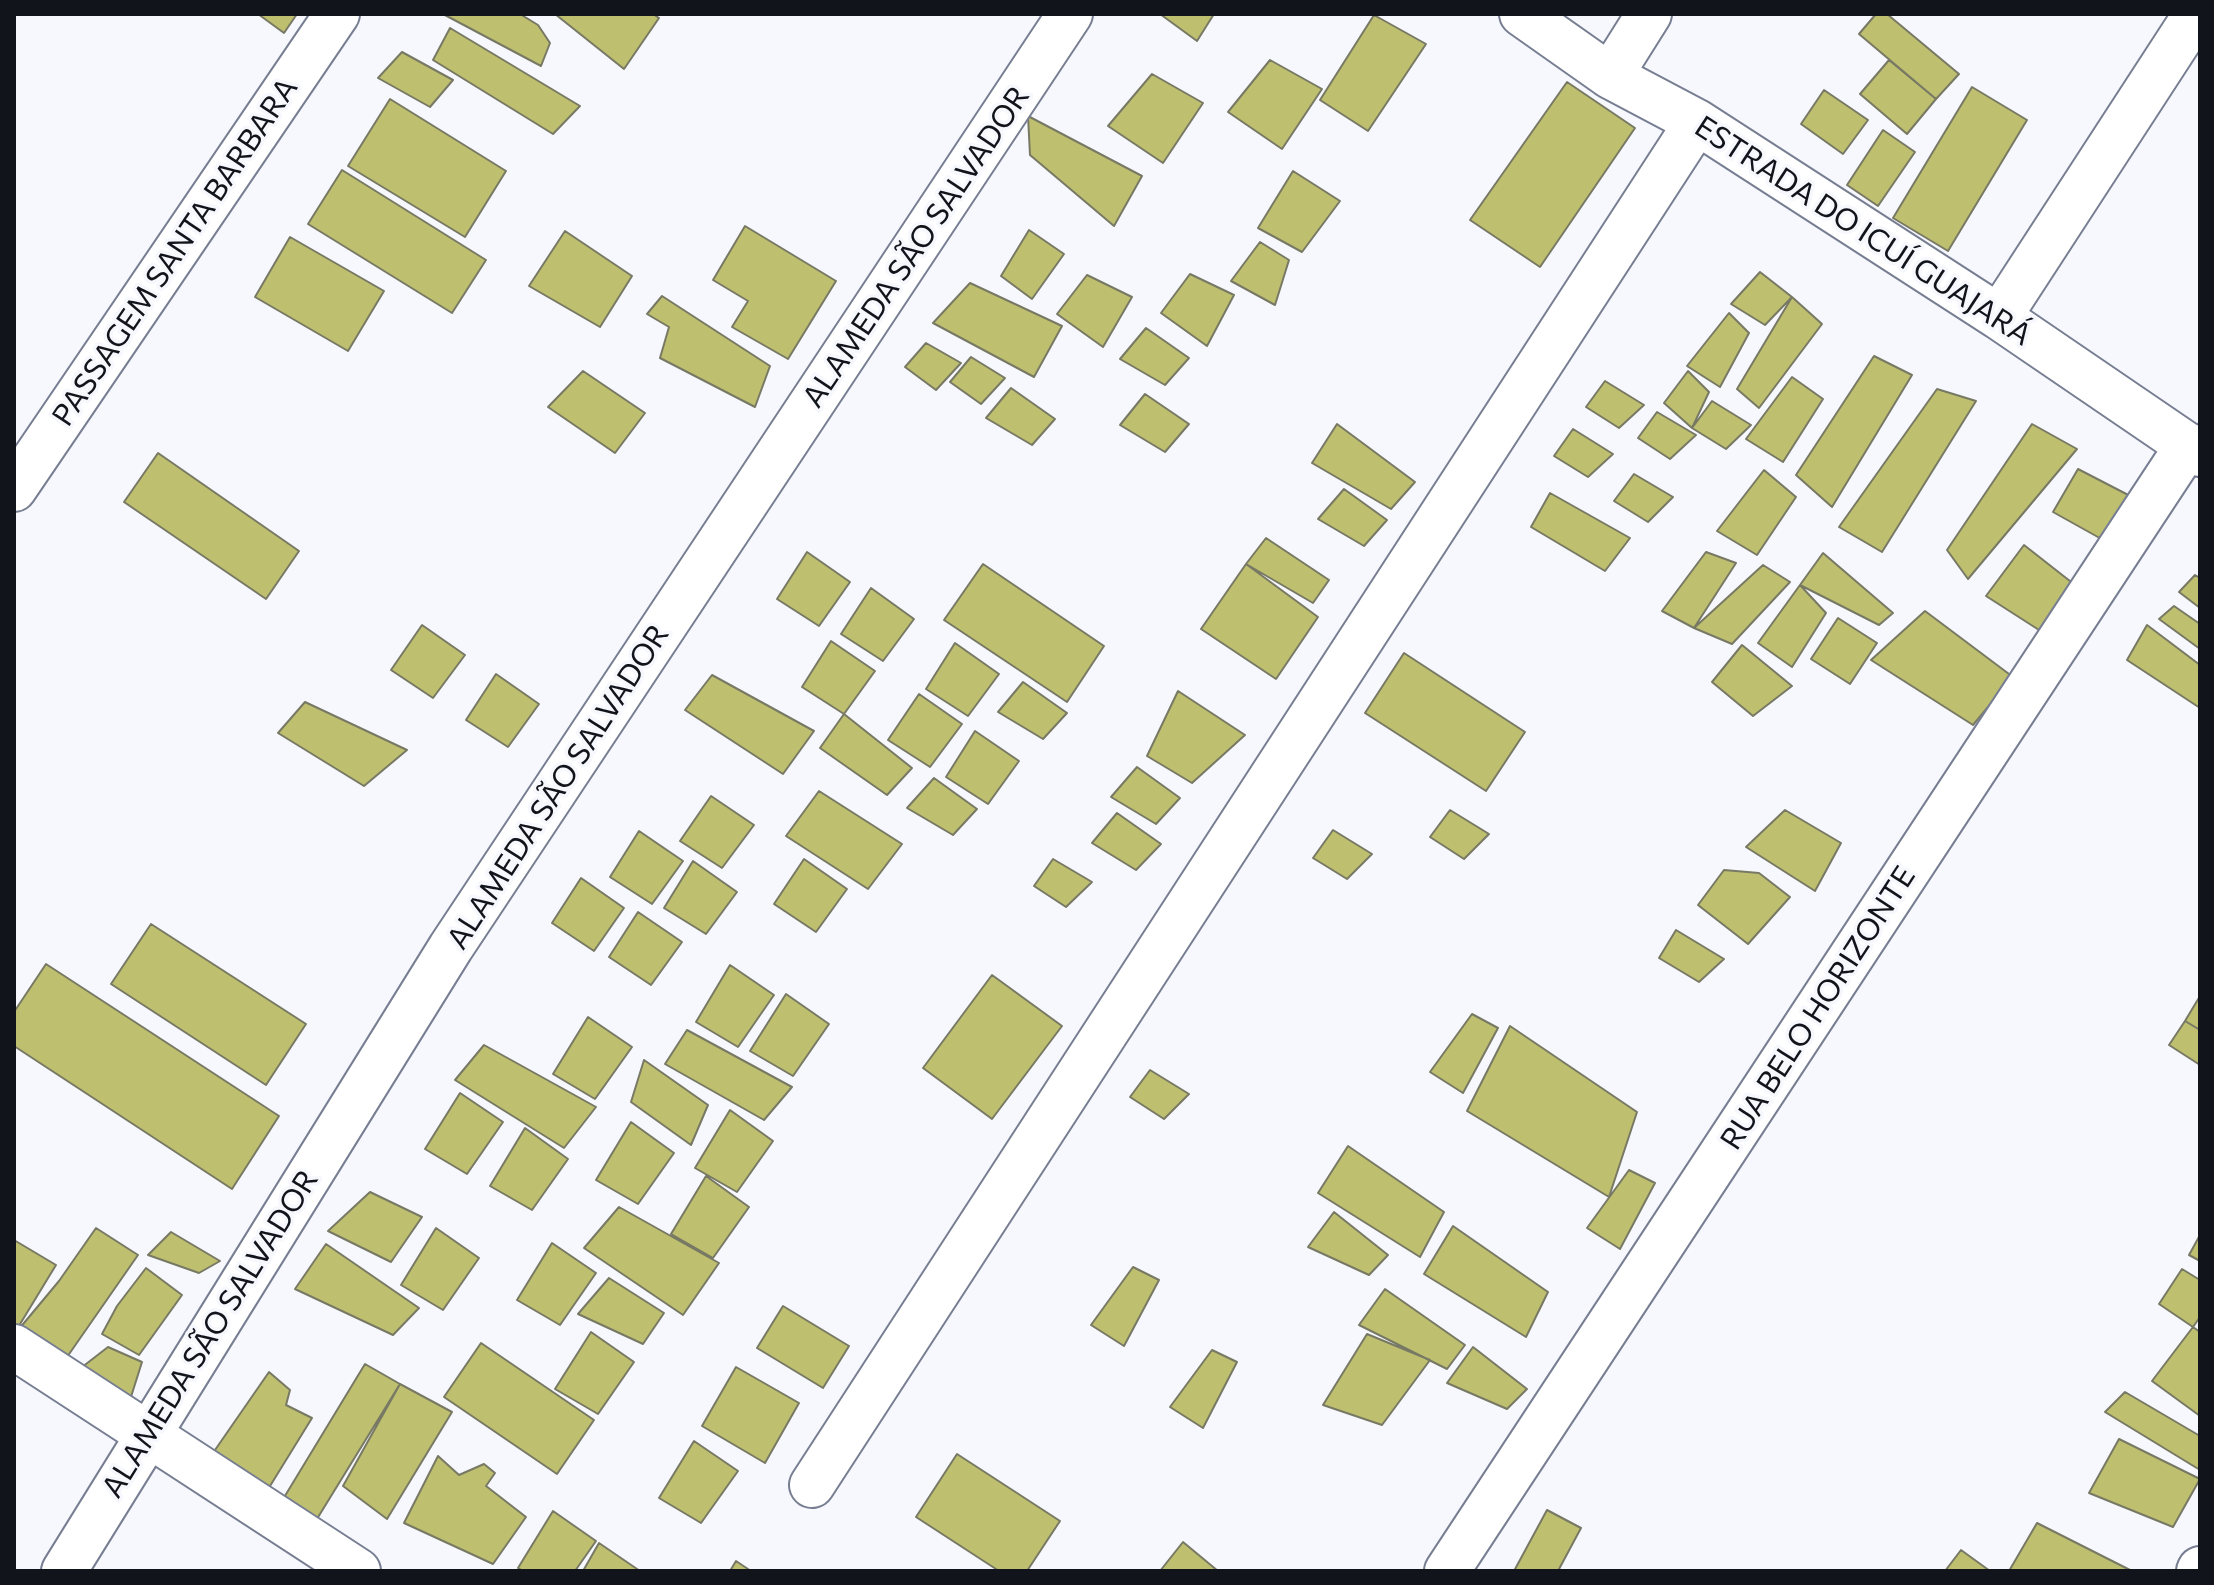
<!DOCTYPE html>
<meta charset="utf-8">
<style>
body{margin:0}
#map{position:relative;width:2214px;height:1585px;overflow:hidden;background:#f7f8fd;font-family:Commissioner,sans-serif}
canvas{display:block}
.frame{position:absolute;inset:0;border:16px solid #12141c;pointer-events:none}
</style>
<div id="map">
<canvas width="2214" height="1585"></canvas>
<div class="frame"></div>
</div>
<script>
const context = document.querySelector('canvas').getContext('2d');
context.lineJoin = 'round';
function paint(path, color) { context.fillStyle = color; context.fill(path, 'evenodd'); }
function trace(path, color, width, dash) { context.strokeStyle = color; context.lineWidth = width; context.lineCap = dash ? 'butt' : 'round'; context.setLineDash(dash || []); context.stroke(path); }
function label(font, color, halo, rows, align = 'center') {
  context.font = font + ' Commissioner,sans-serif'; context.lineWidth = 7; context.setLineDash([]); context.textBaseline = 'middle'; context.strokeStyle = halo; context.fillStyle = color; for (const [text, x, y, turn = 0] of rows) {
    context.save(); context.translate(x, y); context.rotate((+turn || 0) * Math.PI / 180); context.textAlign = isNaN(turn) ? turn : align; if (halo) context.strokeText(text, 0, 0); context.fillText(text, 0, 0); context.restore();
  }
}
const building = new Path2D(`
 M258,14H297L284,33Z
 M443,14H520L538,25L550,43L541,66Z
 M555,14H653L659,18L624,69Z
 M1160,14H1214L1197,41Z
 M1876,14H1887L1959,74L1936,99L1859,34Z
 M1374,15L1426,44L1368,131L1320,100Z
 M450,28L580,106L553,134L433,60Z
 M402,52L453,80L430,107L378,78Z
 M1270,60L1322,89L1282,149L1228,112Z
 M1889,60L1936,99L1907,134L1860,94Z
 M1152,74L1203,103L1163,163L1108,126Z
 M1567,82L1635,128L1540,267L1470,220Z
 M1972,87L2027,120L1948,251L1893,218Z
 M1824,90L1868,120L1843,154L1801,124Z
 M390,99L506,171L465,237L348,166Z
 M1028,116L1142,176L1114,226L1030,155Z
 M1883,130L1915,152L1878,206L1847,185Z
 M342,170L486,260L452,313L308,224Z
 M1293,171L1340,201L1302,252L1258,228Z
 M745,226L836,281L788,359L732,327L748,301L713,280Z
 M1029,230L1064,254L1032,299L1001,276Z
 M565,231L632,276L600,327L529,286Z
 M290,237L384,291L348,351L255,297Z
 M1260,242L1289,260L1275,305L1231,281Z
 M1760,272L1792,297L1765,325L1731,304Z
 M1190,274L1234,295L1207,346L1161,313Z
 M1087,275L1132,297L1103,347L1057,314Z
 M970,283L1062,326L1034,377L933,323Z
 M662,296L770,366L755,407L660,358L669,327L647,314Z
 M1792,297L1822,324L1759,408L1737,389Z
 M1729,313L1749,333L1720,387L1687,366Z
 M1146,328L1189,358L1165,385L1120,359Z
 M926,343L961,363L936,390L905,367Z
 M1874,356L1912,375L1832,507L1796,475Z
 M971,357L1005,378L981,404L950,382Z
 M583,371L645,413L615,453L548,407Z
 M1688,371L1709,392L1692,428L1664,403Z
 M1792,377L1823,399L1783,462L1746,439Z
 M1605,381L1644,405L1619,428L1586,407Z
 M1011,388L1055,419L1032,445L986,418Z
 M1937,389L1976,401L1882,552L1839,527Z
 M1145,394L1189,424L1165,452L1120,425Z
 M1712,401L1751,425L1726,449L1692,428Z
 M1657,412L1696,435L1670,459L1638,438Z
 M1337,424L1415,482L1391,509L1312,463Z
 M2032,424L2077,449L1968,579L1947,550Z
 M1573,429L1613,454L1588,477L1554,456Z
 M158,453L299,551L266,599L124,502Z
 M2078,469L2136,499L2105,541L2053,512Z
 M1764,470L1796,497L1757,555L1717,531Z
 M1634,474L1673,497L1648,522L1614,501Z
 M1344,489L1387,520L1364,546L1318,519Z
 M1550,493L1630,538L1605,571L1531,527Z
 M1266,538L1329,580L1313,603L1246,564Z
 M2024,545L2075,585L2039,630L1986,596Z
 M807,552L850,582L819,626L777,599Z
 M1706,552L1736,563L1694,628L1662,611Z
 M1823,553L1893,613L1879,625L1800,585Z
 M983,564L1104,646L1067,702L944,620Z
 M1246,564L1318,617L1276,679L1201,629Z
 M1763,565L1790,582L1732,644L1694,628Z
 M2195,575L2200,578V608L2179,592Z
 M1800,585L1826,613L1792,667L1758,643Z
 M871,588L914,619L883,661L841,634Z
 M2174,606L2200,624V649L2159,619Z
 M1925,611L2013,677L1973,725L1871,660Z
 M1838,618L1877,643L1850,684L1811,659Z
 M422,625L465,655L433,698L391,670Z
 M2147,625L2200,665V708L2127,660Z
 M831,641L875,671L844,714L802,687Z
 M955,643L999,674L968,716L926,689Z
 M1742,645L1792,686L1753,716L1712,682Z
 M1404,653L1525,732L1486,791L1365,713Z
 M496,674L539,704L508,747L466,720Z
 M712,675L814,731L783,774L685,710Z
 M1023,682L1067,713L1043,739L998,712Z
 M1178,691L1245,735L1192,783L1147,756Z
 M919,694L962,724L930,767L888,740Z
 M305,702L407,750L364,786L278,733Z
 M844,714L912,768L887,795L820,748Z
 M975,731L1019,761L988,804L946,777Z
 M1137,767L1180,798L1156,824L1111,797Z
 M934,778L977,809L953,835L907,808Z
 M819,791L902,844L868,889L786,836Z
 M711,796L754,825L722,868L680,841Z
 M1450,810L1489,834L1464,859L1430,837Z
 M1785,810L1841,843L1815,891L1746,847Z
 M1117,813L1161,844L1136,870L1092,843Z
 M1333,830L1372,854L1347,879L1313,858Z
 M639,831L683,861L652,904L610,877Z
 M804,859L847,889L816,932L774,904Z
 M1053,859L1092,882L1066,907L1034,886Z
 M693,861L737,892L706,934L664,908Z
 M1724,870L1759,873L1790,897L1748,944L1698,905Z
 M581,878L624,908L594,951L552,923Z
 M638,912L682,942L651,985L609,957Z
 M151,924L306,1024L266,1085L111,984Z
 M1676,930L1724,959L1699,982L1659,958Z
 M46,964L279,1116L232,1189L14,1046V1012Z
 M730,965L774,995L738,1047L696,1022Z
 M992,975L1062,1026L992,1119L923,1068Z
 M786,994L829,1024L793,1076L750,1051Z
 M2200,996V1030L2185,1021Z
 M1472,1014L1498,1028L1463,1093L1430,1072Z
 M588,1017L632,1047L595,1099L553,1074Z
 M2185,1021L2200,1030V1065L2169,1045Z
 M1510,1026L1637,1112L1609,1197L1467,1111Z
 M687,1030L792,1087L764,1120L665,1064Z
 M484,1045L596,1107L564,1148L455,1080Z
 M644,1060L708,1105L691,1145L631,1102Z
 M1150,1070L1189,1094L1164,1119L1130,1097Z
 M460,1093L503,1122L467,1174L425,1149Z
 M730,1110L773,1141L737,1192L695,1168Z
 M631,1122L674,1153L638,1204L596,1180Z
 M525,1128L568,1159L532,1210L490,1186Z
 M1348,1146L1444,1212L1420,1257L1318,1193Z
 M1629,1170L1655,1183L1620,1249L1587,1228Z
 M706,1176L749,1207L713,1258L671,1234Z
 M370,1192L422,1217L391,1262L328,1231Z
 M619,1207L719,1263L683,1315L584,1248Z
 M1334,1212L1388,1255L1369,1275L1308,1247Z
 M1453,1226L1548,1292L1526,1337L1424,1274Z
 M96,1228L138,1255L58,1370L14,1335L59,1281Z
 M436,1228L479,1258L443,1310L401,1285Z
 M171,1232L220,1261L199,1273L148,1255Z
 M2200,1235V1261L2189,1255Z
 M14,1240L56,1265L14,1334Z
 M552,1243L596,1273L560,1325L517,1300Z
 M326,1244L419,1308L393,1335L295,1289Z
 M1133,1267L1159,1280L1124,1346L1091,1325Z
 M146,1268L182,1295L139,1355L102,1334L117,1306Z
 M2182,1269L2200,1280V1317L2193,1327L2159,1304Z
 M609,1278L664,1313L643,1344L578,1314Z
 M1385,1289L1465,1345L1447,1369L1359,1325Z
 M783,1306L849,1346L823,1388L757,1348Z
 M2193,1327L2200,1332V1416L2152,1381Z
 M591,1332L634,1362L598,1414L555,1389Z
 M1367,1334L1430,1360L1382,1425L1323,1405Z
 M481,1343L594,1420L557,1474L444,1397Z
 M108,1347L142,1362L130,1400L77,1371Z
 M1473,1347L1527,1389L1507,1409L1447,1383Z
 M1212,1350L1237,1362L1203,1428L1170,1407Z
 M365,1364L400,1384L312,1527L277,1509Z
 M736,1367L799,1403L765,1463L702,1426Z
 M269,1372L290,1390L286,1405L312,1418L262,1499L206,1463Z
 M400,1384L452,1412L387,1519L343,1486Z
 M2125,1392L2200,1436V1470L2105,1412Z
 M2119,1439L2200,1479L2173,1527L2089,1493Z
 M694,1441L738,1471L701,1523L659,1498Z
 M957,1454L1060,1521L1027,1571H999L916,1517Z
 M438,1456L459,1475L484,1464L495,1473L486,1486L526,1517L493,1564L404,1523Z
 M1547,1510L1581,1528L1558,1571H1514Z
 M553,1511L596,1541L575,1571H523L518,1568Z
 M2037,1523L2132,1571H2009Z
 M1183,1542L1218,1571H1160Z
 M599,1543L640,1571H583Z
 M1961,1550L1990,1571H1945Z
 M736,1561L751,1571H730Z`);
paint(building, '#bfc06f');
trace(building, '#787964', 2);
const minor = new Path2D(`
 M1522,14L1610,76L1697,122L1999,317L2200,454
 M1610,76L1649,14
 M1999,317L2196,14
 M14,489L337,14
 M14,1347L358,1571
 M812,1485L1697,122
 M64,1571L451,947L1070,14
 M1447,1571L2188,445
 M2199,1571L2200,1569`);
trace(minor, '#777e92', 48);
trace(minor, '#fff', 44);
label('30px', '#12141c', '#f7f8fd', [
 ["ESTRADA DO ICUÍ GUAJARÁ",1863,231,33],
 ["ALAMEDA SÃO SALVADOR",916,247,-56],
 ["PASSAGEM SANTA BARBARA",175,252,-56],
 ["ALAMEDA SÃO SALVADOR",558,787,-57],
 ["RUA BELO HORIZONTE",1818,1008,-57],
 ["ALAMEDA SÃO SALVADOR",210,1334,-58]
]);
</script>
